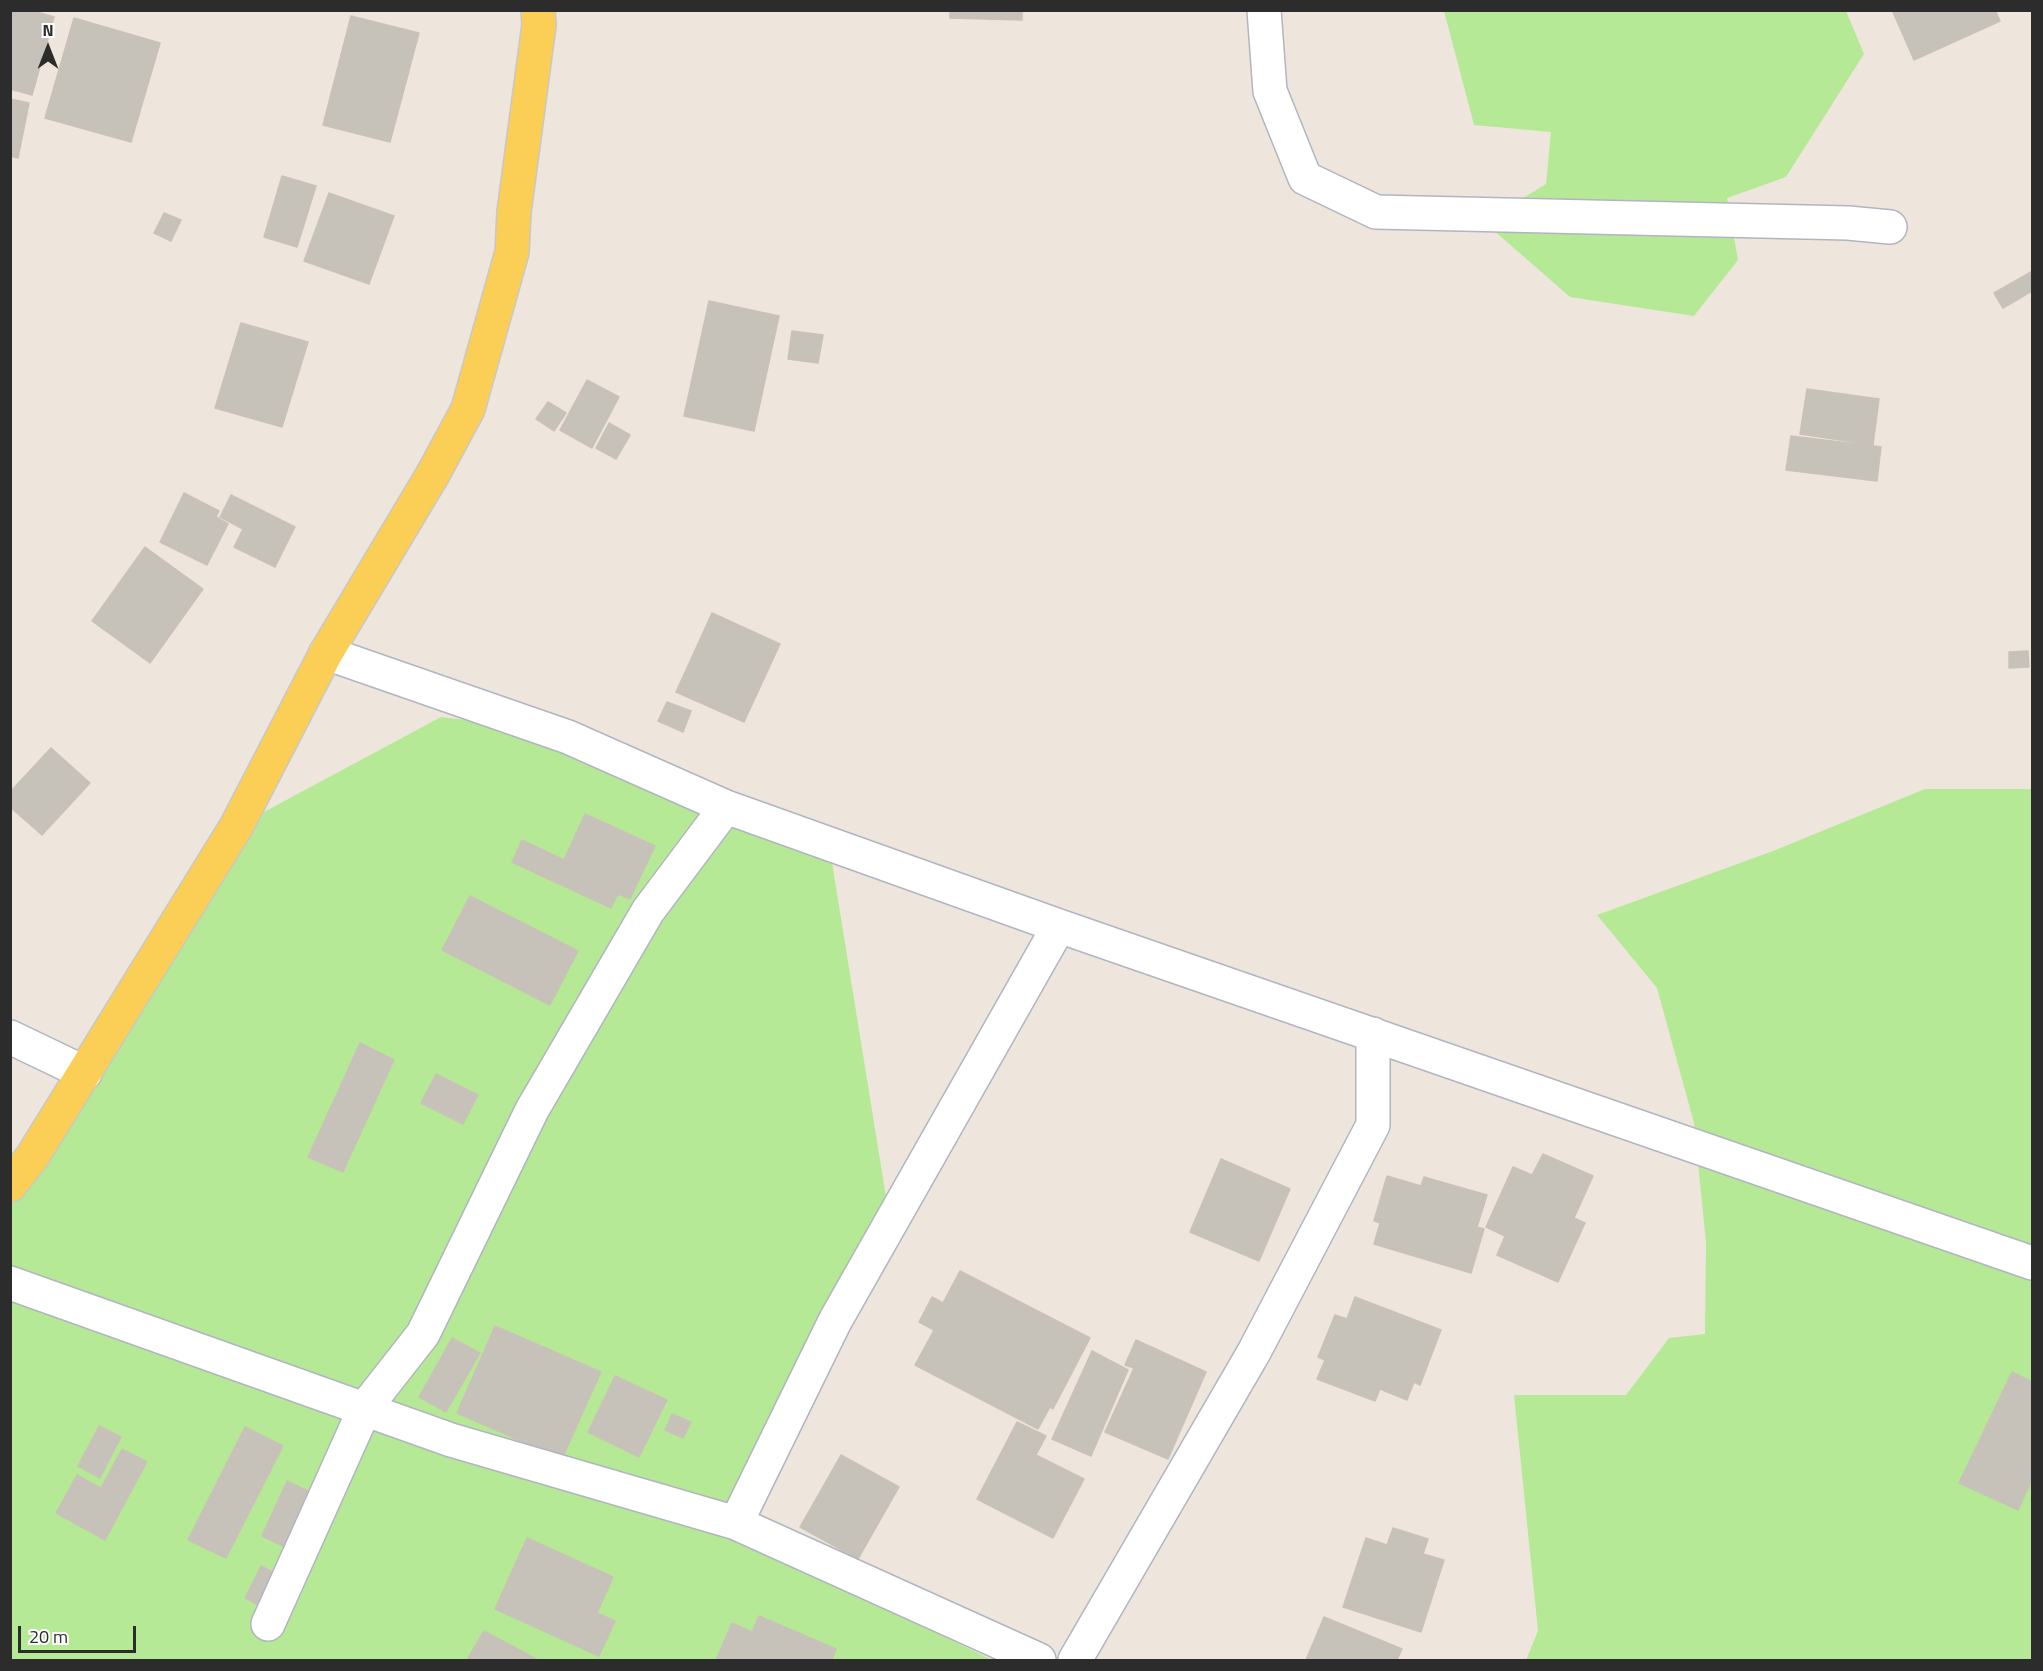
<!DOCTYPE html>
<style>
body{margin:0}
#map{position:relative;width:2043px;height:1671px;overflow:hidden;background:#eee6dd;font-family:"Titillium Web",sans-serif}
canvas{display:block}
.frame{position:absolute;inset:0;border:12px solid #2c2c2c;pointer-events:none}
.north{position:absolute;left:18px;top:18px;width:60px;height:60px;-webkit-text-stroke:4px #fff;paint-order:stroke;rotate:0deg;font-size:16px;font-weight:700;line-height:24px;text-align:center;color:#2c2c2c}
.north::after{content:'';display:block;margin:auto;width:21px;height:27px;background:#2c2c2c;clip-path:polygon(50% 0,100% 100%,50% 72%,0 100%)}
.scale{position:absolute;left:18px;top:1626px;width:118px;height:27px;box-sizing:border-box;border:3px solid #2c2c2c;border-top:0;padding-left:8px;font-size:18px;line-height:21px;white-space:nowrap;color:#2c2c2c;-webkit-text-stroke:4px #fff;paint-order:stroke}
</style>
<div id="map">
<canvas width="2043" height="1671"></canvas>
<div class="frame"></div>
<div class="north">N</div>
<div class="scale">20 m</div>
</div>
<script>
const context = document.querySelector('canvas').getContext('2d');
context.lineJoin = 'round';
function paint(path, color) { context.fillStyle = color; context.fill(path, 'evenodd'); }
function trace(path, color, width, dash) { context.strokeStyle = color; context.lineWidth = width; context.lineCap = dash ? 'butt' : 'round'; context.setLineDash(dash || []); context.stroke(path); }
paint(new Path2D(`
 M1444,11H1846L1864,54L1786,177L1727,198L1738,260L1694,316L1570,297L1484,222L1546,184L1551,132L1474,125Z
 M441,717L565,732L829,844L886,1197L738,1519L902,1616L992,1660H11L10,1185L236,827Z
 M1925,789H2032V1660H1526L1538,1631L1514,1395H1626L1669,1338L1705,1334L1706,1243L1694,1123L1657,988L1597,915L1773,851Z`), '#b5e996');
const building = new Path2D(`
 M10,10H30L54,17L32,95L10,89Z
 M950,10H1022V20L950,18Z
 M1892,10H1995L2000,21L1914,60Z
 M351,16L419,33L390,142L323,125Z
 M74,18L160,43L131,142L45,118Z
 M10,99L29,103L18,158L10,156Z
 M282,176L316,186L297,247L264,237Z
 M329,193L394,216L369,284L304,261Z
 M164,213L181,220L171,241L154,233Z
 M2031,272L2032,291L2003,308L1994,293Z
 M709,301L779,316L754,431L684,416Z
 M241,323L308,342L282,427L215,408Z
 M792,331L823,335L818,363L788,359Z
 M587,380L619,397L592,448L560,430Z
 M1807,389L1879,399L1873,445L1800,434Z
 M548,402L566,413L554,431L536,419Z
 M609,423L630,435L616,459L596,448Z
 M1791,436L1881,447L1877,481L1786,470Z
 M184,493L219,511L216,517L228,524L207,565L160,542Z
 M231,495L295,527L275,567L234,547L243,529L220,517Z
 M145,547L203,589L150,663L92,621Z
 M712,613L780,644L744,722L676,692Z
 M2028,651L2029,667L2009,668V652Z
 M667,702L691,711L683,732L658,721Z
 M51,748L90,783L42,835L10,807V792Z
 M585,814L655,846L630,899L618,894L611,908L512,862L522,840L564,860Z
 M470,896L578,951L550,1005L442,950Z
 M360,1043L394,1060L343,1172L308,1157Z
 M436,1074L478,1095L463,1124L421,1103Z
 M1543,1154L1593,1176L1574,1218L1585,1223L1558,1282L1497,1255L1505,1236L1486,1227L1513,1167L1532,1175Z
 M1221,1159L1290,1189L1259,1261L1190,1232Z
 M1387,1176L1421,1186L1424,1177L1487,1195L1477,1227L1484,1229L1471,1273L1374,1244L1380,1223L1374,1221Z
 M960,1271L1090,1338L1053,1409L1050,1407L1038,1429L915,1365L934,1330L919,1322L932,1297L943,1303Z
 M1355,1297L1441,1330L1420,1385L1414,1382L1407,1400L1380,1389L1375,1401L1317,1379L1325,1360L1318,1357L1335,1315L1347,1319Z
 M495,1326L601,1372L562,1459L457,1413Z
 M452,1338L480,1353L446,1412L419,1397Z
 M1136,1340L1206,1372L1168,1459L1105,1432L1134,1368L1125,1365Z
 M1092,1351L1128,1370L1091,1456L1052,1439Z
 M2012,1372L2032,1382V1480L2018,1510L1959,1483Z
 M615,1376L667,1400L639,1457L588,1432Z
 M672,1414L691,1422L683,1438L665,1430Z
 M1017,1422L1046,1436L1036,1455L1084,1479L1053,1538L977,1499Z
 M99,1426L121,1437L100,1478L78,1466Z
 M245,1427L283,1446L226,1558L188,1540Z
 M122,1449L147,1462L105,1540L56,1513L77,1475L101,1488Z
 M841,1455L899,1487L858,1559L800,1527Z
 M287,1481L310,1492L285,1547L262,1536Z
 M1393,1528L1428,1539L1423,1554L1444,1560L1421,1632L1343,1607L1366,1538L1387,1545Z
 M527,1538L613,1577L597,1613L615,1621L599,1656L495,1609Z
 M261,1566L276,1574L259,1605L245,1598Z
 M759,1616L836,1649L832,1660H716L732,1623L752,1632Z
 M1324,1617L1402,1649L1397,1660H1306Z
 M484,1631L538,1660H467Z`);
paint(building, '#c6c1b9');
trace(building, '#cac2b6', 1.5);
const minor = new Path2D(`
 M1264,10L1270,91L1305,178L1376,212L1848,223L1890,227
 M326,653L568,737L726,807L1059,926L2032,1263
 M10,1037L85,1073
 M10,1283L451,1440L736,1523L1039,1660
 M736,1523L835,1321L1059,926
 M268,1624L365,1408L423,1334L532,1110L648,911L726,807
 M1075,1660L1254,1352L1373,1125V1034`);
const major = new Path2D(`
 M10,1185L32,1157L236,827L326,653L433,474L468,409L512,252L514,212L539,25L538,10`);
trace(minor, '#b1b5c0', 36);
trace(major, '#c8c8c8', 36);
trace(minor, '#fff', 33);
trace(major, '#fbce56', 33);
</script>
